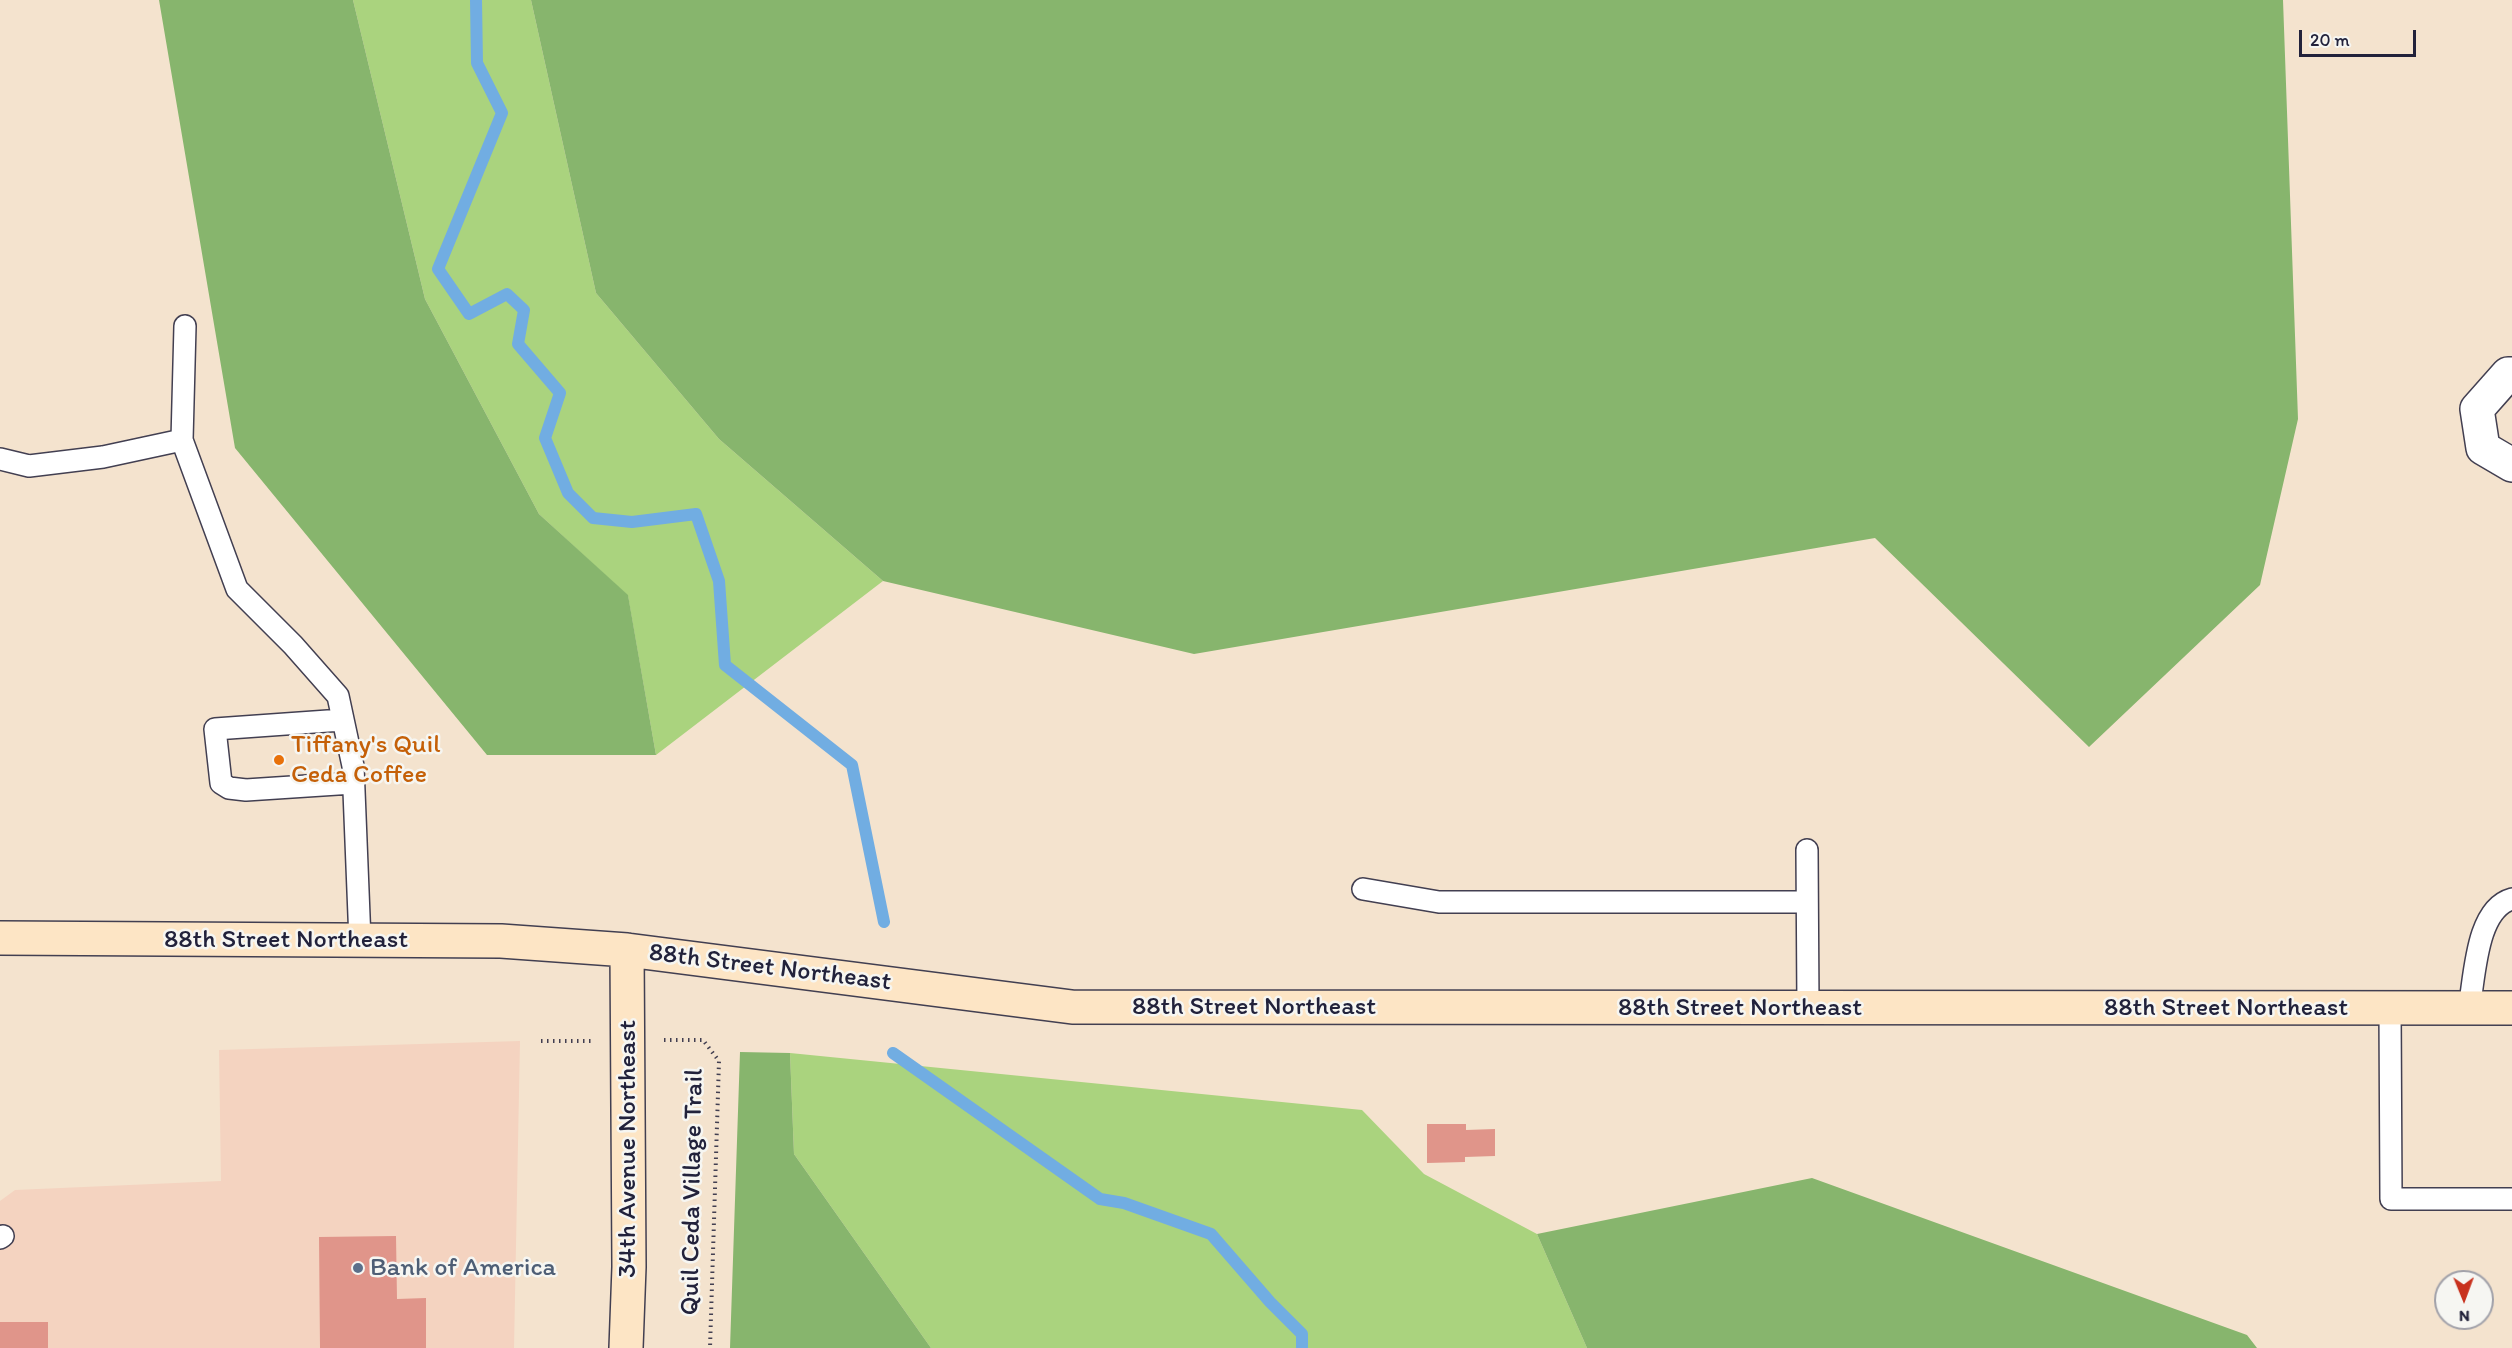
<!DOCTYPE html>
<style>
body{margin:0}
#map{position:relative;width:2512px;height:1348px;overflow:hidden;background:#f4e3ce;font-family:Itim,sans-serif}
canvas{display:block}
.north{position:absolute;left:2434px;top:1270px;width:60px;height:60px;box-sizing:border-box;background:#f6f6f2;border:2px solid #a1a1a9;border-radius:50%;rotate:179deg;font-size:16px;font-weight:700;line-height:24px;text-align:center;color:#22223b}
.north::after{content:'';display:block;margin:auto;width:21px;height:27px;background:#c8321e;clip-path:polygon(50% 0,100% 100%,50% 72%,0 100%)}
.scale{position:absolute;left:2299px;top:30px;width:117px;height:27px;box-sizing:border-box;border:3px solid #22223b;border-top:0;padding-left:8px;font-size:18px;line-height:21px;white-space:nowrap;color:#22223b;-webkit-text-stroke:4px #f6f6f2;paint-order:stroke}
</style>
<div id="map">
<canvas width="2512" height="1348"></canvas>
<div class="north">N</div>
<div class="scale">20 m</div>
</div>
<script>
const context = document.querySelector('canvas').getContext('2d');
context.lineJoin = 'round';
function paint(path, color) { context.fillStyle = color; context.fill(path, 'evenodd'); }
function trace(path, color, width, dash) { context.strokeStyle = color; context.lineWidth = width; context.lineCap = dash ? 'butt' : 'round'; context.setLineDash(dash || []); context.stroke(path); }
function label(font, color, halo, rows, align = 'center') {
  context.font = font + ' Itim,sans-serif'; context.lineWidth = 5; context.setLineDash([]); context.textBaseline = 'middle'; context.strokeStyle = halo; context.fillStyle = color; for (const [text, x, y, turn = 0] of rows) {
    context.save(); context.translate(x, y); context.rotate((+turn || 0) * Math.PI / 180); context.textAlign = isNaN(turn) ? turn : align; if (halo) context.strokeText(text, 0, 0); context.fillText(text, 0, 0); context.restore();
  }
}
paint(new Path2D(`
 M520,1041L514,1348H0V1201L15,1190L221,1181L219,1050Z`), '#f4d3c0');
paint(new Path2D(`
 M353,0H531L596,293L719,439L883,581L656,755L628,596L539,514L425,299Z
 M790,1053L1362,1110L1424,1174L1537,1234L1587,1348H931L794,1154Z`), '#aad37e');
paint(new Path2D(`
 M159,0H353L425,299L539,514L628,595L656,755H487L235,448Z
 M531,0H2283L2298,419L2260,585L2089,747L1875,538L1194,654L883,581L719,439L596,293Z
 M740,1052L790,1053L794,1154L931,1348H730Z
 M1812,1178L2247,1335L2257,1348H1587L1537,1234Z`), '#87b56d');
trace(new Path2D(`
 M476,0L477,63L502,113L438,269L469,314L507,294L524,310L518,344L560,393L545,438L568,493L593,518L632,522L696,514L719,581L725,665L852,765L884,922
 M893,1053L1100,1199L1124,1203L1211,1234L1270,1302L1302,1334V1348`), '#71ade2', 12);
paint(new Path2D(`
 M1427,1124H1466V1130L1495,1129V1156L1465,1157V1162L1427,1163Z
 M396,1236L397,1299L426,1298V1348H320L319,1237Z
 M0,1322H48V1348H0Z`), '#e0958a');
const lane = new Path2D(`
 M185,326L182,440L237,589L293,645L338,696L353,766L360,941
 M0,459L29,466L103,457L182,440
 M342,720L215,729L221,783L229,788L246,790L353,783
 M1807,850L1808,1008
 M1363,889L1439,902H1807
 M2390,1008L2391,1199H2512
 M2469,1008C2475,976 2476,909 2512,899
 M0,1238L3,1236`);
const street = new Path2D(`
 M2512,374H2508L2477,409L2483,448L2512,465`);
const secondary = new Path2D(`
 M0,938L501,941L627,950L1072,1007L2512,1008
 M626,1348L629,1267L627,950`);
trace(lane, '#423f51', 24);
trace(street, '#423f51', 36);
trace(secondary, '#423f51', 36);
trace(new Path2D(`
 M664,1040H703L719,1061L710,1348
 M541,1041H593`), '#423f51', 4, [1.5, 4.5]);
trace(lane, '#fff', 21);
trace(street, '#fff', 33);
trace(secondary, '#fde5c5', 33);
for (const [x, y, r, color] of [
 [279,760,6,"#e8710a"],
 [358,1268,6,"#5c6f8a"]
]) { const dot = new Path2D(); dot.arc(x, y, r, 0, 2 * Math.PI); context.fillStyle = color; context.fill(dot); trace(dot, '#f6f6f2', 2); }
label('26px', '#c56008', '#f6f6f2', [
 ["Tiffany's Quil",291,745],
 ["Ceda Coffee",291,775]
], 'left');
label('26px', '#22223b', '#f6f6f2', [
 ["88th Street Northeast",286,940],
 ["88th Street Northeast",770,968,7],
 ["88th Street Northeast",1254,1007],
 ["88th Street Northeast",1740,1008],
 ["88th Street Northeast",2226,1008],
 ["34th Avenue Northeast",628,1149,-90],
 ["Quil Ceda Village Trail",693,1192,-89]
]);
label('26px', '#4e5e75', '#f6f6f2', [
 ["Bank of America",370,1268]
], 'left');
</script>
